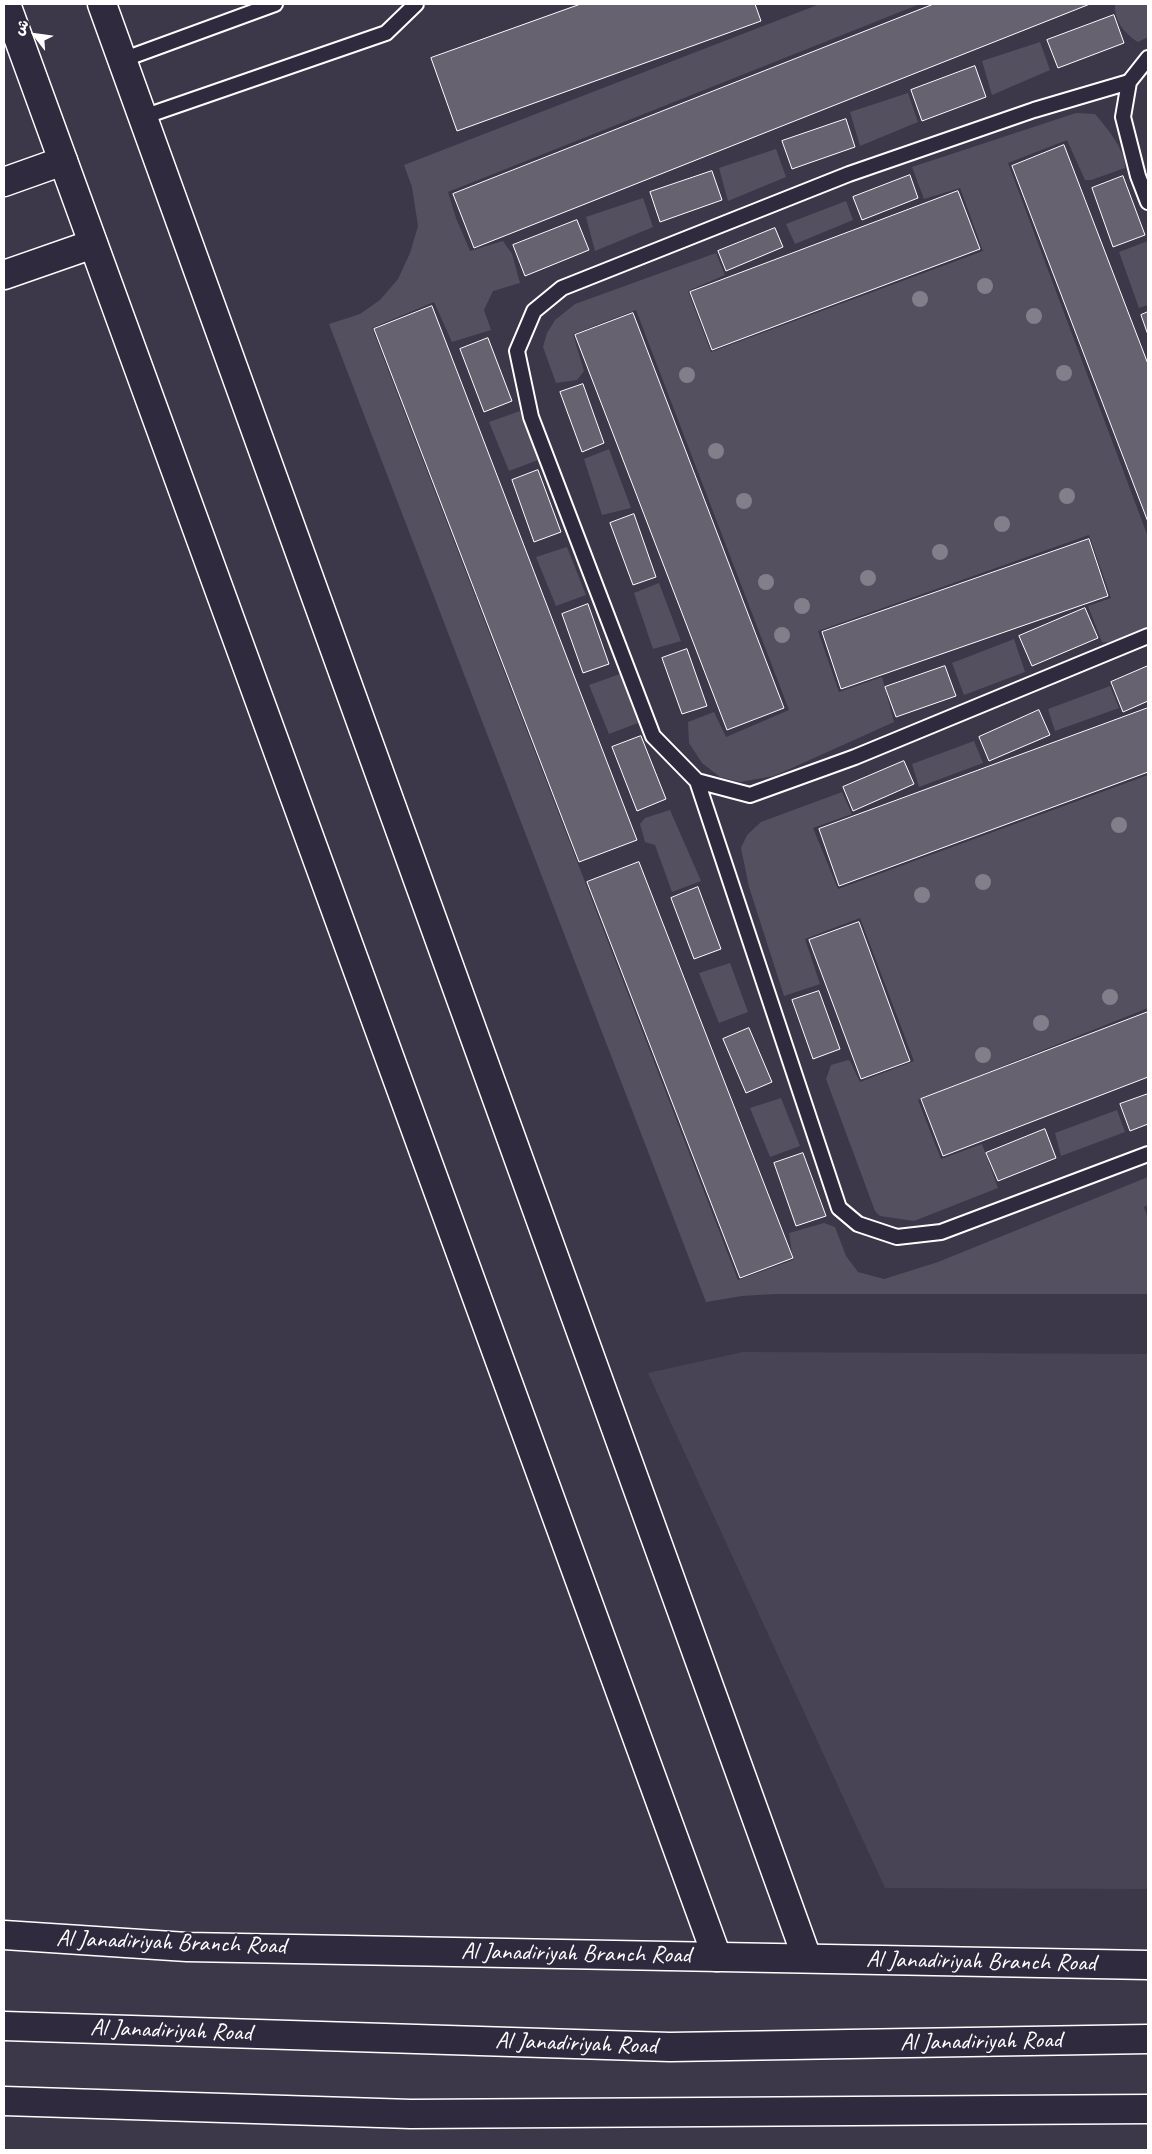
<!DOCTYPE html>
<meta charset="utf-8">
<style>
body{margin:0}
#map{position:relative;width:1152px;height:2154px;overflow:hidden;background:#3c3749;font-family:Caveat,"Playpen Sans Arabic",sans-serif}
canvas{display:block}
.frame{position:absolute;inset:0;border:5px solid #fff;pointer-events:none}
.north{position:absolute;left:10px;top:10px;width:50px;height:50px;-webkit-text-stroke:4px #2f2a3d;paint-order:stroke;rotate:300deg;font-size:14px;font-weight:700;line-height:20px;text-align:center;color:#fff}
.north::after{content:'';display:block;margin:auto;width:18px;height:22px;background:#fff;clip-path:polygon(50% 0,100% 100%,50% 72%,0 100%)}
</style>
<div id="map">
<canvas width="1152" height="2154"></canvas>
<div class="frame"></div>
<div class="north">ش</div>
</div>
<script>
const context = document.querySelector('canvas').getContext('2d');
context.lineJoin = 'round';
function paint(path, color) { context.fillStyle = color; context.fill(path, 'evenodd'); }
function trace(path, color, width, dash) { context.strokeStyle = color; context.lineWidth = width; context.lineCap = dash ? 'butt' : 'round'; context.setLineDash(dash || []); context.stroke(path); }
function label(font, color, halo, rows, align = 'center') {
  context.font = font + ' Caveat,sans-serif'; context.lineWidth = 5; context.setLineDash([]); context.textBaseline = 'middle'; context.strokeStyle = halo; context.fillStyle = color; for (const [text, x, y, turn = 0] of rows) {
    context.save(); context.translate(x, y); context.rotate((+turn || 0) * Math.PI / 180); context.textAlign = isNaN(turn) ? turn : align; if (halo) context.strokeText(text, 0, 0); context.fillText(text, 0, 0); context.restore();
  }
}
paint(new Path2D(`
 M743,1352L1148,1354V1889L885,1888L648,1373Z`), '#494455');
paint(new Path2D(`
 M820,4H920L448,192L456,218L470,251L503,241L512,254L520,283L493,291L484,310L491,330L452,342L434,302L372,328L738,1280L793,1260L789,1233L824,1223L835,1227L846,1256L858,1272L884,1279L938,1262L1148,1177V1205L1144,1207L1148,1218V1294H775L742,1296L706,1302L329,324L360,314L380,300L398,279L410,253L418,226L412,187L404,165Z
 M1115,4H1148V37L1138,42C1125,34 1114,21 1115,4Z
 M1040,42L1050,70L992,95L982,61Z
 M908,93L918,122L860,146L850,112Z
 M1076,113L1095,114C1106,127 1126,150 1125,168L1091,180H1085L1067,140L1008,163L1148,537V627L1111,643L1102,642L1088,606L1111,598L1089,535L818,631L839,692L882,677L894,722L774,776L740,782L720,777L702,763L689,743L688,722L714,712L726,737L789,710L636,310L573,334L584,371L577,380L556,383L543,347L547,333L555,320L575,304L716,253L725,275L688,291L711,352L983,251L960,188L924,199L912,167Z
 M776,149L786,177L728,201L719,168Z
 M643,198L653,227L595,251L586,217Z
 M846,201L853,220L795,244L786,224Z
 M1148,241V305L1139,308L1119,252Z
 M520,411L538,460L509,471L489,422Z
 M609,449L631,508L602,515L584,459Z
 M567,547L586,595L556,606L536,557Z
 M659,583L681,641L653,649L634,593Z
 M1014,639L1025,672L964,695L952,663Z
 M620,674L638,723L609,734L589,685Z
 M1110,686L1119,708L1055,731L1048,709Z
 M974,741L983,763L919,787L912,764Z
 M1148,775V1008L918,1100L941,1159L982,1144L998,1188L914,1221L880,1216L875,1211L826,1079L831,1065L848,1060L850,1061L860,1082L914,1061L860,918L805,939L820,984L784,996L749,887L741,848L747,835L761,822L842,792L852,814L813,828L838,889Z
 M670,810L701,881L672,892L655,845L645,842L640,824L645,818Z
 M730,963L748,1012L719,1023L699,973Z
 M781,1098L800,1146L770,1157L750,1108Z
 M1117,1110L1125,1132L1061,1156L1055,1133Z`), '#555060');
const building = new Path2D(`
 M581,4H755L761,21L457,131L431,58Z
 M934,4H1090L474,248L453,194Z
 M1114,15L1124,43L1058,68L1047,40Z
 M975,66L986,97L922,121L911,90Z
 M846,119L855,147L792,169L782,141Z
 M1064,145L1148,364V522L1012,166Z
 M712,171L722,200L660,222L650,192Z
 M910,175L918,198L862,220L853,197Z
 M1123,176L1145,235L1113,247L1092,188Z
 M958,191L980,249L712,350L690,292Z
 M577,220L589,250L525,276L513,245Z
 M775,228L783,247L726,271L718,251Z
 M432,306L637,840L579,862L374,329Z
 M1148,312V335L1141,315Z
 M633,313L784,708L727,730L575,335Z
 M488,338L512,401L484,412L460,349Z
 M583,384L604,443L582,452L560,392Z
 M538,470L561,532L534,542L512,480Z
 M634,514L656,577L633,585L610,523Z
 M1089,539L1108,596L841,689L822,632Z
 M588,604L609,664L583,673L562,614Z
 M1085,608L1098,638L1032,666L1019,636Z
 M687,649L707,706L682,714L662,658Z
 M945,666L956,696L896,717L885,687Z
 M1148,666V701L1123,712L1111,682Z
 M1148,708V772L839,886L819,829Z
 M1039,710L1050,735L989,761L979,737Z
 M641,736L666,799L637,811L612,747Z
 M904,761L914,784L853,811L843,787Z
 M639,862L793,1258L740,1278L587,882Z
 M698,887L721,949L694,959L671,898Z
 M859,922L910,1061L861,1079L809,940Z
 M819,991L840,1049L813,1059L792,1000Z
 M1148,1012V1077L943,1156L921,1099Z
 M749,1028L772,1082L746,1093L723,1039Z
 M1148,1094V1124L1130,1131L1120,1104Z
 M1045,1129L1056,1158L998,1181L986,1153Z
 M803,1153L826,1216L796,1226L774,1163Z`);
paint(building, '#666270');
trace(building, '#fff', 1);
const lane = new Path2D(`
 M1148,58L1129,82L1123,117L1138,176L1148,202
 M122,60L275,4
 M1129,82L1034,110L849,174L562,288L534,311L517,351L531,417L653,736L697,781L839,1208L858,1224L897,1237L941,1232L1148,1154
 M143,117L386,33L416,4
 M697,781L750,795L855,757L1148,636`);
const street = new Path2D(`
 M6,4L717,1957
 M102,4L807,1958`);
const secondary = new Path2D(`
 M4,182L63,161
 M4,275L93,244
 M4,1935L187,1947L1148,1965`);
const highway = new Path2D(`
 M4,2026L670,2047L1148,2039
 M4,2101L411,2114L1148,2109`);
trace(lane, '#fff', 18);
trace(street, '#fff', 31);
trace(secondary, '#fff', 31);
trace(highway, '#fff', 31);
trace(lane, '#2f2a3d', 14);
trace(street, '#2f2a3d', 28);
trace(secondary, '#2f2a3d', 28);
trace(highway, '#2f2a3d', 28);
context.fillStyle = '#827e8a';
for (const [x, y] of [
 [985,286],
 [920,299],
 [1034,316],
 [1064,373],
 [687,375],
 [716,451],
 [1067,496],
 [744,501],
 [1002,524],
 [940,552],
 [868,578],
 [766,582],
 [802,606],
 [782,635],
 [1119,825],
 [983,882],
 [922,895],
 [1110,997],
 [1041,1023],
 [983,1055]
]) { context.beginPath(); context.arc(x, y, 8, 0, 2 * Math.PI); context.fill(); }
label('24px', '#fff', '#2f2a3d', [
 ["Al Janadiriyah Branch Road",171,1943,2],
 ["Al Janadiriyah Branch Road",576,1954,1],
 ["Al Janadiriyah Branch Road",981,1962,1],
 ["Al Janadiriyah Road",171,2031,2],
 ["Al Janadiriyah Road",981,2042,-1],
 ["Al Janadiriyah Road",576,2044,2]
]);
</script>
